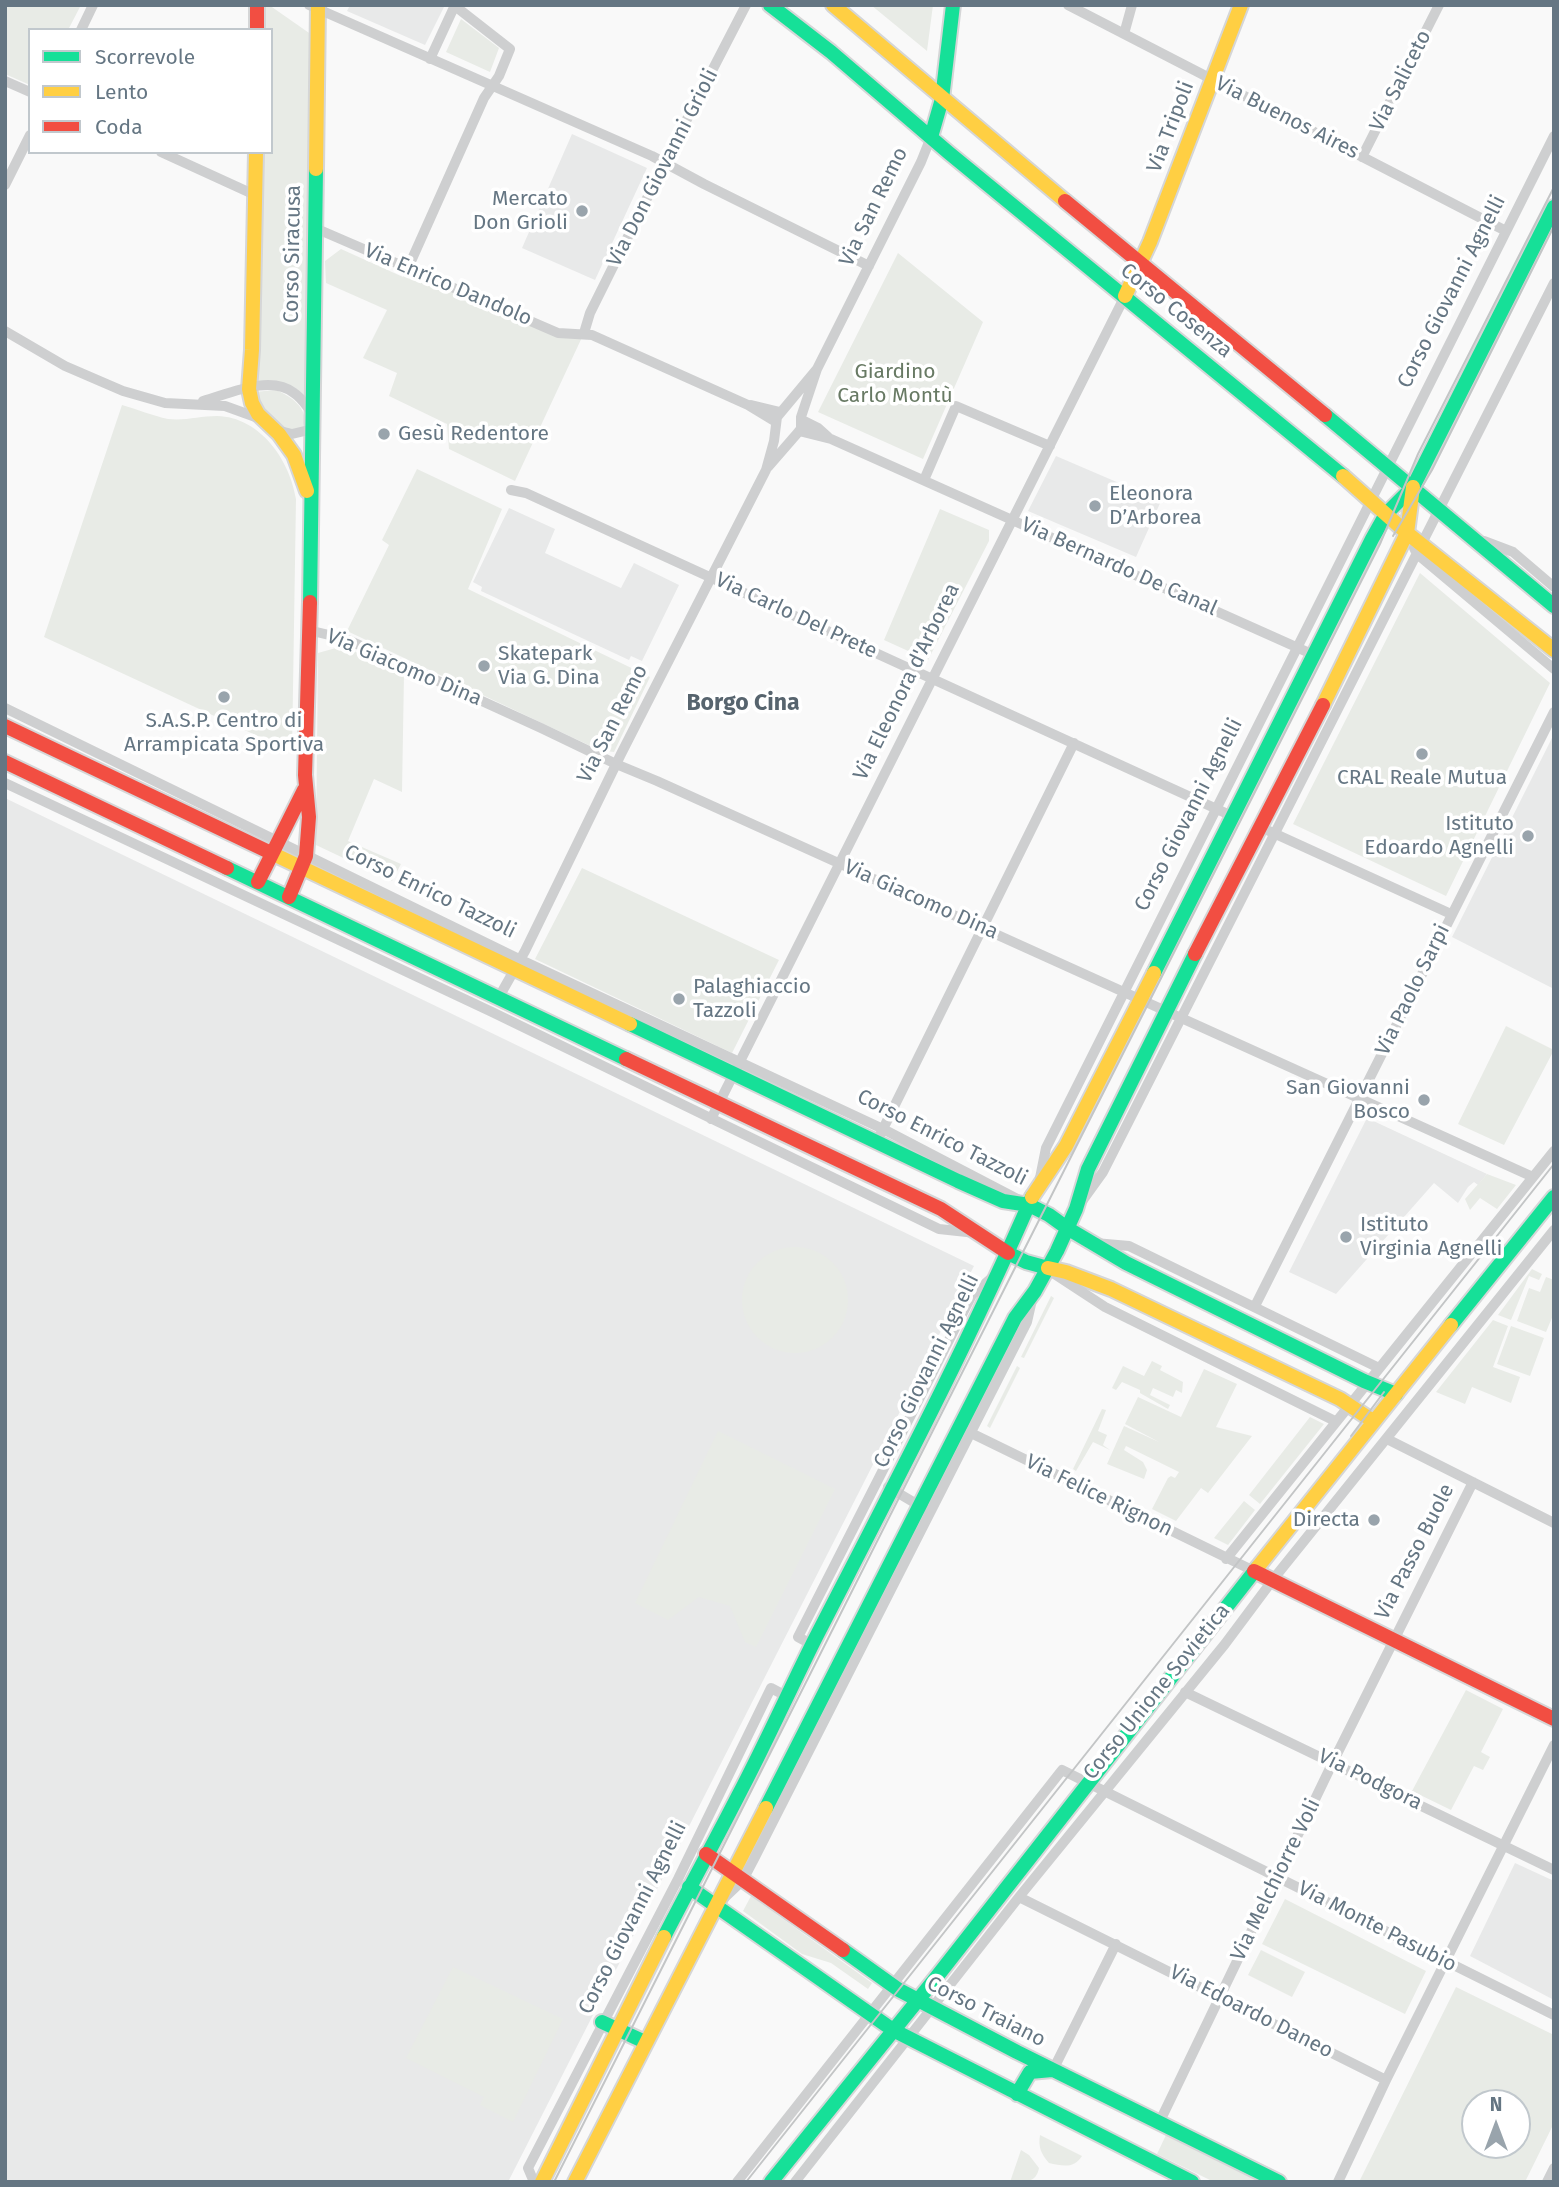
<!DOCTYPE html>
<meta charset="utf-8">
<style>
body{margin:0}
#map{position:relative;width:1559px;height:2187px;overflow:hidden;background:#f9f9f9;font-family:"Fira Sans",sans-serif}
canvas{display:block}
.frame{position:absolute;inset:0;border:7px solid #657683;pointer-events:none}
.legend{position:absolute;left:28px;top:28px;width:245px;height:126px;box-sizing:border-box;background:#fff;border:2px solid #c1c8cd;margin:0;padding:9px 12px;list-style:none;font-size:21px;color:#657683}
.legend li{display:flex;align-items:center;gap:14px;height:35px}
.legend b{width:35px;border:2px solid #c1c8cd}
.north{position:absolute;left:1461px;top:2089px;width:70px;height:70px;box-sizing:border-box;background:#fff;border:2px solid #c1c8cd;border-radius:50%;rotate:0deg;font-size:19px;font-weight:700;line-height:28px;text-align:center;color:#657683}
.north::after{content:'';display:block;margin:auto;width:24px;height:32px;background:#99a4ac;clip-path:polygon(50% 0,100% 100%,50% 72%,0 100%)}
</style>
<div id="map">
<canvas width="1559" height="2187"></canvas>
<div class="frame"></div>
<ul class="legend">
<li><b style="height:9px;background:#16e098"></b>Scorrevole</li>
<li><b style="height:9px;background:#ffcf43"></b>Lento</li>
<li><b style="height:9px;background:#f24e42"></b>Coda</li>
</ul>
<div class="north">N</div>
</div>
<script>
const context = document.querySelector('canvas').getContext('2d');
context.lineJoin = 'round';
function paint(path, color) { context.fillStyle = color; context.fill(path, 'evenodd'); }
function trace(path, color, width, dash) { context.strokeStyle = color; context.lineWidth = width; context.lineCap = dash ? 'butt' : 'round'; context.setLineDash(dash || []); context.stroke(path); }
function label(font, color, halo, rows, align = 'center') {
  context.font = font + ' "Fira Sans",sans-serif'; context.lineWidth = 7; context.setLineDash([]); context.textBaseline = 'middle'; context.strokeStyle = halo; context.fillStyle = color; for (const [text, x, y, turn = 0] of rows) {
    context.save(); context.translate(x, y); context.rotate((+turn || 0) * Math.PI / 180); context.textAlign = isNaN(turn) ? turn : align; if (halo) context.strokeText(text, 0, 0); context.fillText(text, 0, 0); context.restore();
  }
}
paint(new Path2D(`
 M350,5H445L425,45L347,11Z
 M572,134L647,168L595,280L522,248Z
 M1056,456L1161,501L1136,557L1028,511Z
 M509,508L555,529L545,553L621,588L634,563L679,585L642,661L631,656L629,660L481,591L482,587L473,582Z
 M1554,734V989L1452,937Z
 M5,798L974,1266L508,2182H5Z
 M1367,1118L1487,1174L1478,1185L1474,1182L1468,1187L1458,1203L1434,1183L1336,1294L1289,1272Z
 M1515,1863L1554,1881V2000L1470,1956Z`), '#e8e9e9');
paint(new Path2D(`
 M5,5H81L68,30H30V85L5,74Z
 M263,5H269L312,35L307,394L303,396L256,384L260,152H271V30H263Z
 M871,5H933L927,51Z
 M461,19L499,48L490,72L446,52Z
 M341,249L403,277L408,268L558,333H584L515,481L449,449L447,424L389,396L397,373L363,358L387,310L326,283L325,261Z
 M898,253L983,322L923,459L818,412Z
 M275,390C291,395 312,411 302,429H284L261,410L255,392Z
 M122,405C137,409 153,416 168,419C185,421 200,416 217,416C260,417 290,460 296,499L292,752L44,637Z
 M417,469L502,509L468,589L650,677L614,752L599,750L347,631L389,545L382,540Z
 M940,509L989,530V541L928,660L884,640Z
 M1420,573L1550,683L1446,896L1293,824Z
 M343,646L404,674L402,792L374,779L348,841L401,864L392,881L316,845L318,653Z
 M582,868L779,960L732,1053L535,959Z
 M1506,1026L1554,1050L1504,1145L1458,1124Z
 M1487,1174L1516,1185L1497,1209L1480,1198L1470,1210L1465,1199Z
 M742 1300a53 53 0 1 1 106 0a53 53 0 1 1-106 0Z
 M1532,1269L1542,1274L1539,1280L1529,1276L1511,1320L1498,1315Z
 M1546,1277L1554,1280V1313L1546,1332L1517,1321L1529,1288L1540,1292Z
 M1051,1296L1054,1298L1024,1358L1021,1357Z
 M1493,1320L1508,1326L1493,1367L1520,1377L1511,1403L1472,1387L1465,1404L1436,1392Z
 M1511,1326L1544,1338L1530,1376L1497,1364Z
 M1152,1361L1162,1366L1160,1370L1183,1382L1182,1393L1176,1390L1173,1397L1153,1388L1150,1395L1170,1405L1168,1409L1140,1393V1390L1122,1382L1116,1390L1112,1388L1123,1366L1144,1376Z
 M1017,1366L1020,1368L990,1428L987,1426Z
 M1204,1369L1237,1384L1216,1427L1252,1436L1208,1493L1201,1488L1176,1521L1152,1509L1168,1478L1171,1476L1175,1478L1179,1472L1126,1446L1124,1450L1143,1462L1147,1470L1144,1479L1107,1464L1124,1426L1159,1442L1125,1424L1138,1397L1181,1417Z
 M1102,1409L1106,1410L1098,1431L1107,1435L1103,1445L1110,1450L1093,1442L1076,1471L1073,1469Z
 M1310,1417L1324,1424L1260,1504L1249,1495Z
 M718,1431L835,1489L756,1647L745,1642L730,1606L699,1597L668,1620L635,1603Z
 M1244,1501L1255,1510L1228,1545L1214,1538Z
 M1466,1690L1503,1709L1481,1752L1490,1757L1483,1770L1474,1766L1451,1810L1412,1791Z
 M751,1896L872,1983L868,1989L831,1963L802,1954L743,1911Z
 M1285,1899L1426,1971L1405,2014L1262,1944Z
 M1261,1950L1305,1972L1292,1997L1248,1975Z
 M453,1967L563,2019L513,2122L480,2105L484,2097L406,2058Z
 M1456,1987L1554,2035V2123L1525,2182H1359ZM1475,2103H1517V2145H1475Z
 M1040,2135L1082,2156C1074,2169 1062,2166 1049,2163C1041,2154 1038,2147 1040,2135Z
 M1166,2135L1260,2182H1214L1157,2154Z
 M1021,2150L1029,2155L1039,2168C1036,2184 1024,2182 1010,2182Z`), '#e8ebe6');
const fast = new Path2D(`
 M770,5L831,52L949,153L1343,476
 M931,137L942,99L953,5
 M1325,415L1554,606
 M1413,487L1554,207
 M310,602L316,169
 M227,868L626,1059
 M1154,973L1372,539L1386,514L1413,487
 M630,1024L958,1181L1003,1201L1029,1205
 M1029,1205L1049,1215L1067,1228
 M1067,1228L1126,1263L1364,1381L1396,1394
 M1008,1253L1026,1262L1048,1268
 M1451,1325L1554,1197
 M766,1808L1015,1318L1035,1291L1057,1251L1076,1209L1088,1169L1195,954
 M689,1887L893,2030L1192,2182
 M664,1937C688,1890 714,1843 738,1796C765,1745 789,1691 815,1639C890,1493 967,1347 1032,1197
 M843,1950L899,1990L1017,2052L1279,2182
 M602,2022L645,2042
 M1017,2094L1030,2072L1052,2070
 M771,2182L935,1979L1257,1568`);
const slow = new Path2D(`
 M833,5L1065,201
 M256,152L252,350L249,389L252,403L258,414L279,434L294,455L307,491
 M316,169L318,5
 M1125,296L1150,242L1241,5
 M1343,476L1407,533L1554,650
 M1323,705L1407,533L1413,487
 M267,851L630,1024
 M1032,1197L1066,1146L1154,973
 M1048,1268L1066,1272L1111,1289L1340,1399L1373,1421
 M1257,1568L1451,1325
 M542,2182L664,1937
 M575,2182L766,1808`);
const jam = new Path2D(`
 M257,5V30
 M1065,201L1325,415
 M5,726L267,851
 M5,762L227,868
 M258,882L304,790
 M289,897L306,856L309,817L305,775L310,602
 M1195,954L1323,705
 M626,1059L941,1209L1008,1253
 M1254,1571L1554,1719
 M706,1854L843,1950`);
trace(fast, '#d5d6d7', 18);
trace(slow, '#d5d6d7', 18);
trace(jam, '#d5d6d7', 18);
trace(new Path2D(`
 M309,5L652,156L704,184L869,266
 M1068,5L1506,231
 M81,30L93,5
 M1124,34L1132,5
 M430,59L455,5
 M5,81L30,92
 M161,152L255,195
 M1362,157L1439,5
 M5,185L30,135
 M315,228L558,333L592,335L748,405L776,422
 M408,268L484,98L499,76L510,49L455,6
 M5,331L65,366L123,391L165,403L225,406L261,419
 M584,333L590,313L670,152L746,5
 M203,401C229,394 270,374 294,393C302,398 307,407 313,414
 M751,405L780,412
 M802,420L818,428L828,437
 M276,430L292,434L313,429
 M799,431L831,439L1314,655
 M768,467L801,429V417L817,369L921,162L931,137
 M924,480L956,406L1050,446
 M511,490L526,493L1232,816
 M1484,541L1513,552L1554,587
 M1414,548L1417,554L1554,669
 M308,630L346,639L541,728L616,764L657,781L1533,1177
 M5,708L519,959L883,1129L1023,1202
 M5,783L492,1012L939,1229L976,1233
 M1269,831L1451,914
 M499,997L525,951L621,754L766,470L774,441L777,417L817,369
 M711,1119L1125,296
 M880,1135L1074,743
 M1040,1178L1046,1148L1554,136
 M1080,1204L1103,1172L1554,283
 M1095,1243L1129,1246L1379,1368
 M1050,1271L1105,1307L1335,1421
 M1255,1306L1554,712
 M971,1433L1254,1571
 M1387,1439L1554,1523
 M888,1487L925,1509
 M1226,1559L1554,1151
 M813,1645L798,1637L972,1295L995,1275
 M1185,1692L1554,1870
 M1019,1897L1386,2080
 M723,1899L743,1880L754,1859L1027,1322L1032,1300
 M1053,2070L1116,1944
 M1160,2121L1333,1762L1473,1482
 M534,2182L528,2168L678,1879L771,1688L786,1696
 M737,2182L1062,1770L1554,2015
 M795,2182L1019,1897L1225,1644L1275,1577L1554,1230
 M1338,2182L1386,2080L1554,1745
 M1547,2182L1554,2168`), '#cecfd0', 10);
trace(fast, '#16e098', 14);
trace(slow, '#ffcf43', 14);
trace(jam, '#f24e42', 14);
trace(new Path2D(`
 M1393,536L1432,470L1554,226
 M1351,1436L1384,1392
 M554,2182L1380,544L1418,454L1554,187
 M746,2182L1554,1164`), '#c3c5c6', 2);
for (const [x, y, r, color] of [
 [582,211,7,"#99a4ac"],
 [384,434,7,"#99a4ac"],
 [1095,506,7,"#99a4ac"],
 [484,666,7,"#99a4ac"],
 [224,697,7,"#99a4ac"],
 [1422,754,7,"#99a4ac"],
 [1528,836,7,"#99a4ac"],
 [679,999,7,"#99a4ac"],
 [1424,1100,7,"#99a4ac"],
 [1346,1237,7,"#99a4ac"],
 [1374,1520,7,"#99a4ac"]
]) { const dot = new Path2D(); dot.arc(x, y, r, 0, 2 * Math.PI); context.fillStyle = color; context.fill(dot); trace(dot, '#fff', 2.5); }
label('21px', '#657683', '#fff', [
 ["Via Saliceto",1401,81,-63],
 ["Via Buenos Aires",1287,118,27],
 ["Via Tripoli",1171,127,-69],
 ["Via Don Giovanni Grioli",663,168,-63],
 ["Via San Remo",874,207,-64],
 ["Corso Siracusa",293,254,-89],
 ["Via Enrico Dandolo",448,285,23],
 ["Corso Giovanni Agnelli",1452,292,-63],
 ["Corso Cosenza",1176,311,39],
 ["Via Bernardo De Canal",1119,567,24],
 ["Via Carlo Del Prete",796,616,25],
 ["Via Giacomo Dina",404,668,23],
 ["Via Eleonora d'Arborea",907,682,-64],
 ["Via San Remo",613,724,-63],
 ["Corso Giovanni Agnelli",1189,815,-63],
 ["Corso Enrico Tazzoli",430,892,26],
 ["Via Giacomo Dina",921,900,24],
 ["Via Paolo Sarpi",1413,990,-64],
 ["Corso Enrico Tazzoli",942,1138,27],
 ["Corso Giovanni Agnelli",927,1371,-64],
 ["Via Felice Rignon",1099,1496,26],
 ["Via Passo Buole",1415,1552,-63],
 ["Corso Unione Sovietica",1157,1692,-51],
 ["Via Podgora",1370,1780,26],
 ["Via Melchiorre Voli",1276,1880,-64],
 ["Corso Giovanni Agnelli",633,1918,-63],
 ["Via Monte Pasubio",1377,1927,27],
 ["Corso Traiano",986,2012,27],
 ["Via Edoardo Daneo",1251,2012,27]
]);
label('21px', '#657683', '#fff', [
 ["Mercato",568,199,"right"],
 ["Don Grioli",568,223,"right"],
 ["Gesù Redentore",398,434],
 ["Eleonora",1109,494],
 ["D’Arborea",1109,518],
 ["Skatepark",498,654],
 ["Via G. Dina",498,678],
 ["S.A.S.P. Centro di",224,721,"center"],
 ["Arrampicata Sportiva",224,745,"center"],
 ["CRAL Reale Mutua",1422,778,"center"],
 ["Istituto",1514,824,"right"],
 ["Edoardo Agnelli",1514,848,"right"],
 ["Palaghiaccio",693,987],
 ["Tazzoli",693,1011],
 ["San Giovanni",1410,1088,"right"],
 ["Bosco",1410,1112,"right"],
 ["Istituto",1360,1225],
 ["Virginia Agnelli",1360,1249],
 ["Directa",1360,1520,"right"]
], 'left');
label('21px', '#687a64', '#fff', [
 ["Giardino",895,372],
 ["Carlo Montù",895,396]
]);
label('bold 23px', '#57646e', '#fff', [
 ["Borgo Cina",743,704]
]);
</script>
